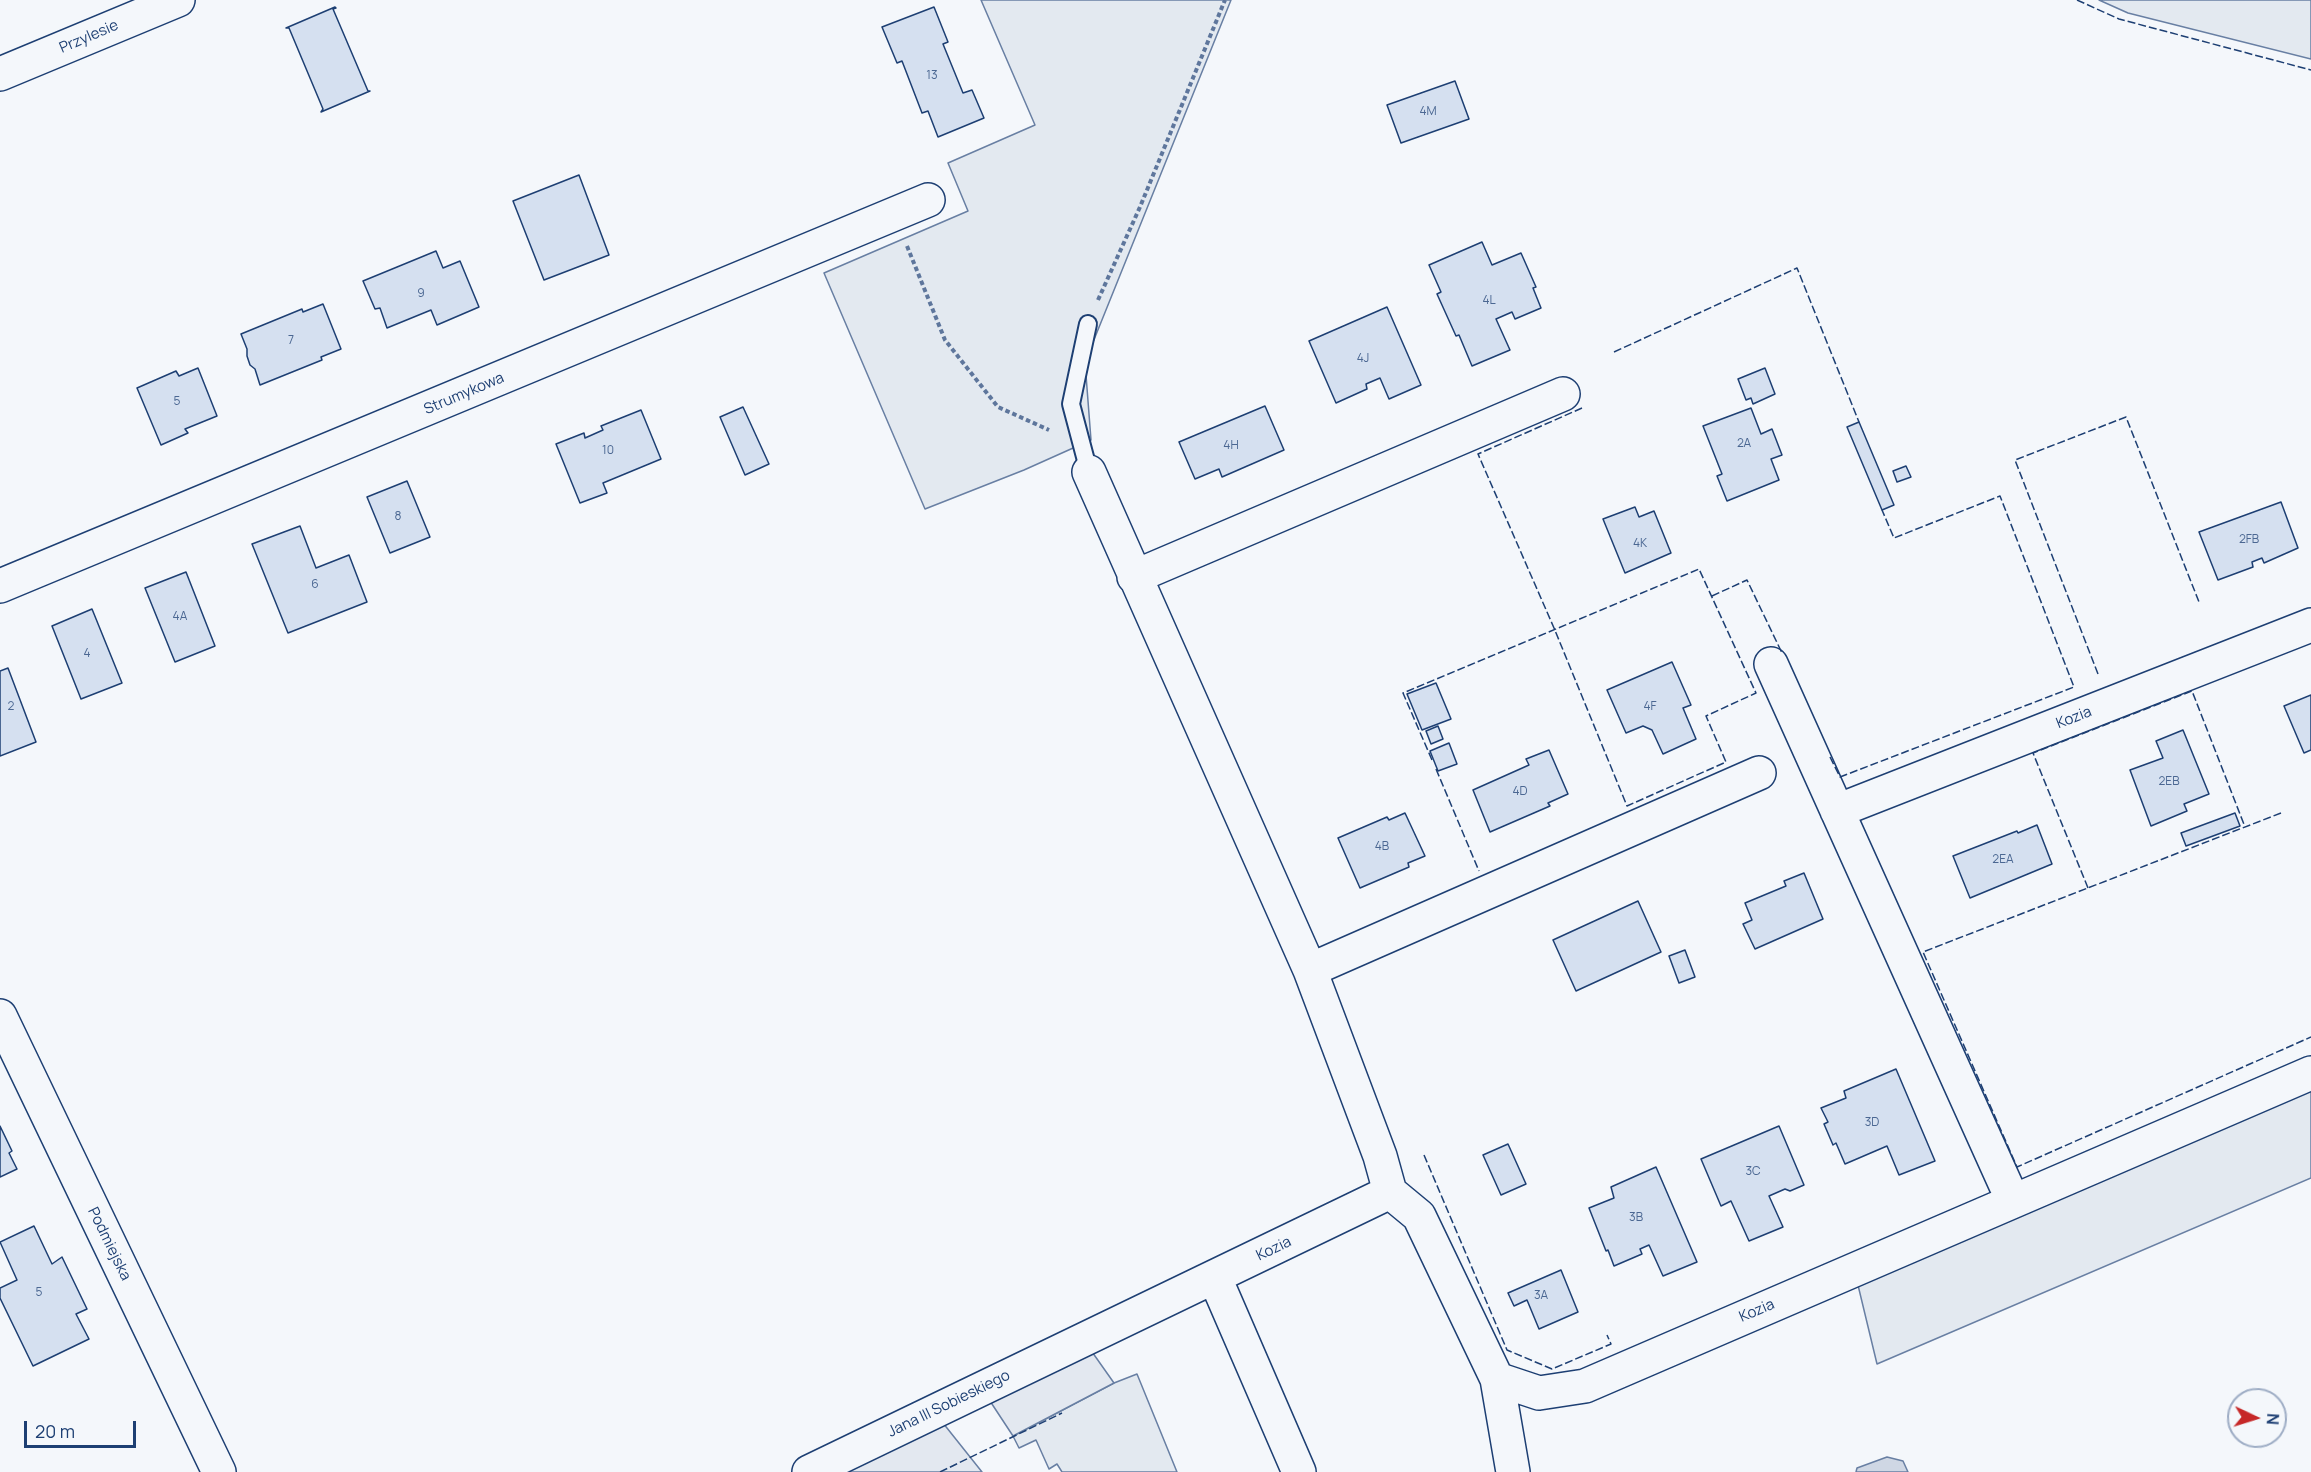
<!DOCTYPE html>
<style>
body{margin:0}
#map{position:relative;width:2311px;height:1472px;overflow:hidden;background:#f4f7fb;font-family:Manrope,sans-serif}
canvas{display:block}
.north{position:absolute;left:2227px;top:1388px;width:60px;height:60px;box-sizing:border-box;background:#f4f7fb;border:2px solid #9eadc5;border-radius:50%;rotate:94deg;font-size:16px;font-weight:700;line-height:24px;text-align:center;color:#1d3f73}
.north::after{content:'';display:block;margin:auto;width:21px;height:27px;background:#c62828;clip-path:polygon(50% 0,100% 100%,50% 72%,0 100%)}
.scale{position:absolute;left:24px;top:1421px;width:112px;height:27px;box-sizing:border-box;border:3px solid #1d3f73;border-top:0;padding-left:8px;font-size:18px;line-height:21px;white-space:nowrap;color:#1d3f73;-webkit-text-stroke:4px #f4f7fb;paint-order:stroke}
</style>
<div id="map">
<canvas width="2311" height="1472"></canvas>
<div class="north">N</div>
<div class="scale">20 m</div>
</div>
<script>
const context = document.querySelector('canvas').getContext('2d');
context.lineJoin = 'round';
function paint(path, color) { context.fillStyle = color; context.fill(path, 'evenodd'); }
function trace(path, color, width, dash) { context.strokeStyle = color; context.lineWidth = width; context.lineCap = dash ? 'butt' : 'round'; context.setLineDash(dash || []); context.stroke(path); }
function label(font, color, halo, rows, align = 'center') {
  context.font = font + ' Manrope,sans-serif'; context.lineWidth = 4.5; context.setLineDash([]); context.textBaseline = 'middle'; context.strokeStyle = halo; context.fillStyle = color; for (const [text, x, y, turn = 0] of rows) {
    context.save(); context.translate(x, y); context.rotate((+turn || 0) * Math.PI / 180); context.textAlign = isNaN(turn) ? turn : align; if (halo) context.strokeText(text, 0, 0); context.fillText(text, 0, 0); context.restore();
  }
}
const green = new Path2D(`
 M981,0H1231L1085,362L1091,440L1024,470L925,509L824,273L968,211L948,163L1035,125Z
 M2099,0H2311V59L2128,13Z
 M2311,1088V1178L1877,1364L1857,1281Z
 M1137,1374L1177,1472H1062L1057,1464L1049,1469L1036,1440L1019,1448L1013,1436L1114,1383Z`);
paint(green, '#e3e9f0');
trace(green, '#687fa3', 1.5);
const parking = new Path2D(`
 M1090,1349L1114,1383L1013,1436L990,1401Z
 M943,1423L982,1472H843Z`);
paint(parking, '#e3e8f0');
trace(parking, '#687fa3', 1.5);
const water = new Path2D(`
 M1887,1457L1903,1461L1908,1472H1856L1857,1468Z`);
paint(water, '#cfd7e4');
trace(water, '#687fa3', 1.5);
const building = new Path2D(`
 M335,7L336,8L333,9L368,91H370L321,112L323,109L289,28H286Z
 M934,7L948,42L943,44L963,93L972,90L984,118L938,137L928,111L922,113L902,61L897,63L882,27Z
 M1455,81L1469,119L1401,143L1387,105Z
 M579,175L609,255L544,280L513,201Z
 M1482,242L1492,265L1521,253L1536,287L1533,288L1541,308L1515,319L1512,312L1496,319L1510,350L1472,366L1459,335L1456,336L1437,294L1441,292L1429,265Z
 M436,251L443,268L460,261L479,307L437,325L431,310L387,328L380,308L375,309L363,281Z
 M323,304L341,349L321,357L322,360L260,385L255,369L250,365L247,356V349L241,334L302,309L303,312Z
 M1387,307L1421,385L1389,399L1380,378L1366,384L1367,389L1336,403L1309,341Z
 M198,368L217,416L185,429L188,433L161,445L137,388L176,371L179,376Z
 M1765,368L1775,394L1753,404L1751,398L1746,400L1738,379Z
 M1265,406L1284,450L1222,477L1219,469L1195,479L1179,442Z
 M743,407L769,464L745,475L720,417Z
 M1751,408L1761,434L1772,429L1782,455L1771,459L1779,480L1727,501L1717,476L1722,474L1703,426Z
 M641,410L661,459L603,483L607,493L580,503L556,444L584,433L585,438L603,430L601,426Z
 M1859,422L1894,505L1882,510L1847,427Z
 M1906,466L1911,477L1897,482L1893,471Z
 M407,481L430,537L390,553L367,497Z
 M2281,502L2298,548L2264,563L2262,558L2252,562L2253,567L2218,580L2199,532Z
 M1635,507L1639,517L1654,511L1671,553L1625,573L1603,519Z
 M300,526L316,568L349,555L367,602L288,633L252,544Z
 M186,572L215,646L175,662L145,588Z
 M92,609L122,683L81,699L52,626Z
 M1672,662L1691,705L1683,708L1696,739L1663,754L1652,730L1643,726L1626,733L1607,690Z
 M8,668L36,742L0,756V671Z
 M1436,683L1451,719L1422,730L1407,694Z
 M2311,695V750L2304,753L2284,706Z
 M1438,726L1443,739L1431,744L1426,731Z
 M2183,730L2209,794L2184,804L2187,811L2151,826L2130,770L2163,758L2156,741Z
 M1449,743L1457,764L1438,771L1430,751Z
 M1549,750L1568,794L1548,803L1550,806L1490,832L1473,790L1529,765L1526,759Z
 M1405,813L1425,856L1408,863L1409,867L1360,888L1338,838L1387,817L1389,820Z
 M2235,813L2240,826L2186,846L2181,833Z
 M2037,825L2052,864L1970,898L1953,856L2017,831L2018,833Z
 M1804,873L1823,919L1755,949L1743,924L1752,920L1745,903L1786,886L1784,881Z
 M1638,901L1661,952L1576,991L1553,940Z
 M1685,950L1695,977L1679,983L1669,956Z
 M1896,1069L1935,1161L1899,1175L1887,1146L1845,1164L1836,1143L1833,1145L1824,1124L1828,1122L1821,1108L1846,1098L1844,1091Z
 M0,1126L12,1151L9,1153L17,1169L0,1177Z
 M1779,1126L1804,1185L1790,1191L1785,1189L1769,1196L1783,1227L1749,1241L1731,1201L1721,1206L1701,1159Z
 M1508,1144L1526,1184L1501,1195L1483,1155Z
 M1656,1167L1697,1262L1663,1276L1649,1245L1640,1249L1642,1254L1614,1266L1608,1250L1606,1251L1589,1208L1614,1198L1611,1187Z
 M34,1226L52,1264L62,1257L87,1309L76,1314L89,1339L33,1366L0,1298V1288L17,1280L0,1242Z
 M1561,1270L1578,1312L1539,1329L1527,1300L1514,1306L1508,1293Z`);
paint(building, '#d5e0f0');
trace(building, '#1d3f73', 1.5);
const lane = new Path2D(`
 M1088,324L1071,404L1089,472`);
const street = new Path2D(`
 M0,74L178,0
 M1089,472L1310,970L1380,1156L1390,1192
 M1134,577L1563,394
 M0,586L928,200
 M1771,664L2013,1201
 M1837,811L2311,625
 M1310,970L1759,773
 M0,1016L219,1472
 M1390,1192L1419,1216L1497,1379L1513,1472
 M1215,1278L1299,1472
 M1497,1379L1539,1393L1585,1386L2311,1073
 M809,1472L1390,1192`);
trace(lane, '#1d3f73', 20);
trace(street, '#1d3f73', 36);
trace(new Path2D(`
 M907,246L945,340L998,407L1049,430
 M1098,300L1140,207L1225,0`), '#5e769c', 4, [4.5, 3]);
trace(lane, '#f4f7fb', 16);
trace(street, '#f4f7fb', 33);
trace(new Path2D(`
 M2077,0L2119,19L2311,70
 M1614,352L1797,268L1859,422
 M1712,596L1747,580L1782,653
 M2098,674L2015,460L2126,417L2199,602
 M1830,757L1840,777L2074,687L2000,496L1894,538L1882,510
 M1432,760L1403,693L1699,569L1756,693L1706,716L1726,762L1627,806L1554,628L1478,454L1582,408
 M1436,769L1479,871
 M2281,813L1923,952L2017,1167L2311,1037
 M2088,888L2033,753L2192,691L2245,827
 M1424,1155L1507,1350L1552,1369L1611,1344L1607,1335
 M940,1472L1062,1413`), '#1d3f73', 1.5, [8, 3]);
label('12px', '#4b6792', null, [
 ["13",932,76],
 ["4M",1428,112],
 ["9",421,294],
 ["4L",1489,301],
 ["7",291,341],
 ["4J",1363,359],
 ["5",177,402],
 ["2A",1744,444],
 ["4H",1231,446],
 ["10",608,451],
 ["8",398,517],
 ["2FB",2249,540],
 ["4K",1640,544],
 ["6",315,585],
 ["4A",180,617],
 ["4",87,654],
 ["2",11,707],
 ["4F",1650,707],
 ["2EB",2169,782],
 ["4D",1520,792],
 ["4B",1382,847],
 ["2EA",2003,860],
 ["3D",1872,1123],
 ["3C",1753,1172],
 ["3B",1636,1218],
 ["5",39,1293],
 ["3A",1541,1296]
]);
label('15px', '#1d3f73', '#f4f7fb', [
 ["Przylesie",89,37,-23],
 ["Strumykowa",464,394,-23],
 ["Kozia",2074,718,-21],
 ["Podmiejska",109,1244,64],
 ["Kozia",1274,1249,-26],
 ["Kozia",1757,1311,-23],
 ["Jana III Sobieskiego",949,1404,-26]
]);
</script>
